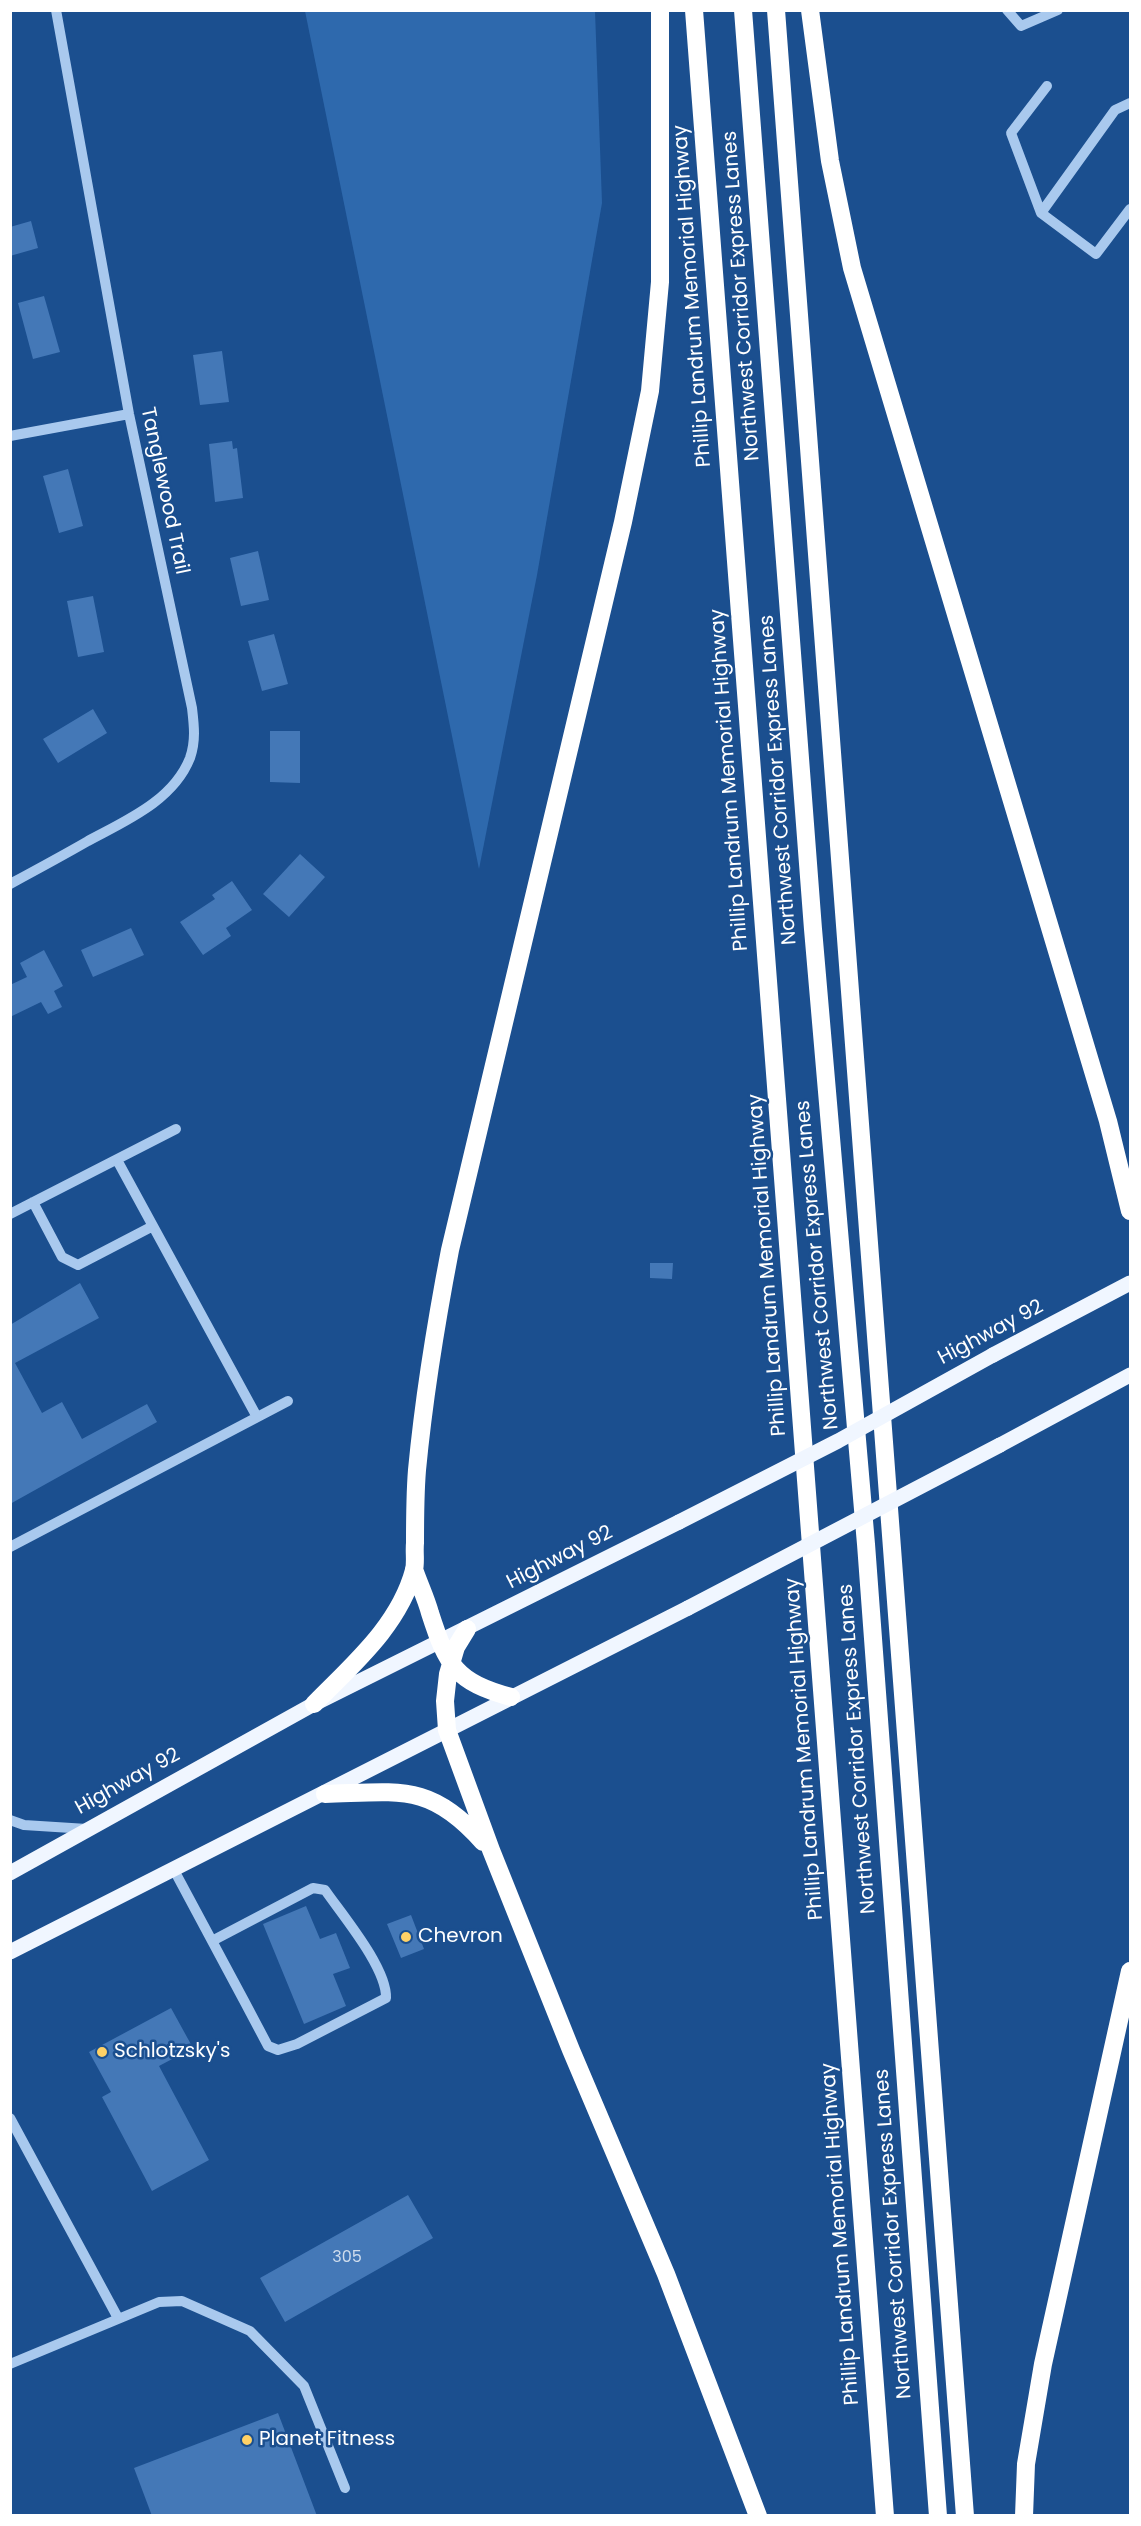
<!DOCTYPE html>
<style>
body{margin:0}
#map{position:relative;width:1141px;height:2526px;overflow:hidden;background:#1b4f8f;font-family:Poppins,sans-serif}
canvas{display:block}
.frame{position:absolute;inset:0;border:12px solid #fff;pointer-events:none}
</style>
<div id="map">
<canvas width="1141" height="2526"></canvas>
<div class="frame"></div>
</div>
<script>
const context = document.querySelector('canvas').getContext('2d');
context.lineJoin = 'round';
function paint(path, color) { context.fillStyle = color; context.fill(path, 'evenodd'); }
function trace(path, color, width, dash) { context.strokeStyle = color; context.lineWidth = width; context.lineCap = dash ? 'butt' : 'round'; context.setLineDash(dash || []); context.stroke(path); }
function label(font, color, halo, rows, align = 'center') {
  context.font = font + ' Poppins,sans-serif'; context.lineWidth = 5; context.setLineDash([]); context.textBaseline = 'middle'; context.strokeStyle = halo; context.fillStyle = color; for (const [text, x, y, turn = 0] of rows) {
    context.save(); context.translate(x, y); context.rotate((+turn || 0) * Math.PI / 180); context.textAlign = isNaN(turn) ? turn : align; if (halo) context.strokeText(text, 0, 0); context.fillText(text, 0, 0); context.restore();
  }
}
paint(new Path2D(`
 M305,11H595L602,203L537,575L479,869Z`), '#2e69ad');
paint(new Path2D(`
 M31,221L38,248L10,256V227Z
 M44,296L60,352L33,359L18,303Z
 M222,351L229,402L200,405L193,355Z
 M232,441L233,449L237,448L243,498L215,502L209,444Z
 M68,469L83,526L59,533L43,476Z
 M258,551L269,600L241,606L230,558Z
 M93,596L104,652L78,657L67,601Z
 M274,634L288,684L262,691L248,641Z
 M93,709L107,733L58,763L43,739Z
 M270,731H300V783L270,782Z
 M300,854L325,877L289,917L263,894Z
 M232,881L252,910L226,928L231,936L203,955L180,922L215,899L212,895Z
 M131,928L144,955L93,977L81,950Z
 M44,950L63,986L54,991L62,1007L48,1014L41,1002L10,1017V985L27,977L20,963Z
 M650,1263H673L672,1279L650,1278Z
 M80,1283L99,1318L15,1363L42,1413L62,1402L82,1439L147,1404L157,1422L10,1504V1325Z
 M306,1906L320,1939L336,1933L350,1968L333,1974L346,2006L304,2024L263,1924Z
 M411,1915L424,1949L401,1958L387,1924Z
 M171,2008L193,2048L159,2066L209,2160L152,2191L102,2097L111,2092L89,2052Z
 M408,2195L433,2238L285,2322L260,2278Z
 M278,2413L317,2516H152L134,2468Z`), '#4478b7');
trace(new Path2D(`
 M1007,10L1021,26L1058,10
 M1130,103L1115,110L1041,213L1096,254L1130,209
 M1041,213L1011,133L1047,86
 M10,436L129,414
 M10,884C36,870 62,856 88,841C125,821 173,801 190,758C196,741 194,725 192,708L129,414L56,10
 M117,1160L257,1417
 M33,1202L62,1257L78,1265L153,1226
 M10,1214L176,1129
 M10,1547L288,1401
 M10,1820L24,1825L87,1829
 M174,1870C205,1928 237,1987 268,2046L278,2050L297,2044L386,1998C387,1968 343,1916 325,1890L313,1888L212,1941
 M10,2118L118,2318
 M10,2364L159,2302L182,2301L250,2331L304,2386L345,2488`), '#a9c9ee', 10);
trace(new Path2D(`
 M993,1355L1130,1283
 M1000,1445L1130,1375
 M10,1873L314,1704L679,1522
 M10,1952L688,1608`), '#f0f6ff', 15);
trace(new Path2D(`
 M694,10L885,2516
 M743,10L813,929L866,1544L938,2516
 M776,10L965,2516
 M810,10L830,161L852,268L1108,1121L1130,1211
 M414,1569C419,1584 426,1598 430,1613C447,1666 456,1682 511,1697
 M467,1629L456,1647L448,1674L445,1701L447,1730L491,1850L571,2050L666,2274L758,2516
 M314,1704C352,1665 399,1626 414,1570C416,1562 414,1552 415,1543C415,1519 415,1495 417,1470C424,1396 436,1323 450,1250L623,522L650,391L660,282V10
 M325,1794C399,1792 430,1782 483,1842
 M1024,2516L1026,2464L1043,2364L1130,1971`), '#fff', 18);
trace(new Path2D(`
 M679,1522L838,1441L993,1355
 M688,1608L1000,1445`), '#f0f6ff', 15);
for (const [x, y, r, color] of [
 [406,1937,6,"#ffd166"],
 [102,2052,6,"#ffd166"],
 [247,2440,6,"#ffd166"]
]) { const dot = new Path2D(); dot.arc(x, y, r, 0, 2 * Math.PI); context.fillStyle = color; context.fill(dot); trace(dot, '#1b4f8f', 2); }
label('16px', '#d0dded', null, [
 ["305",347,2258]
]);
label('20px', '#fff', '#1b4f8f', [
 ["Phillip Landrum Memorial Highway",693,296,-94],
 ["Northwest Corridor Express Lanes",742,296,-94],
 ["Tanglewood Trail",164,491,78],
 ["Phillip Landrum Memorial Highway",730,780,-94],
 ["Northwest Corridor Express Lanes",779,780,-94],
 ["Phillip Landrum Memorial Highway",768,1265,-94],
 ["Northwest Corridor Express Lanes",818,1265,-95],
 ["Highway 92",991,1333,-28],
 ["Highway 92",560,1558,-27],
 ["Phillip Landrum Memorial Highway",805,1749,-94],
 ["Northwest Corridor Express Lanes",858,1749,-94],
 ["Highway 92",128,1782,-29],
 ["Phillip Landrum Memorial Highway",841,2234,-94],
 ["Northwest Corridor Express Lanes",894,2234,-94]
]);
label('20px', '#fff', '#1b4f8f', [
 ["Chevron",418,1937],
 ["Schlotzsky's",114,2052],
 ["Planet Fitness",259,2440]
], 'left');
</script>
